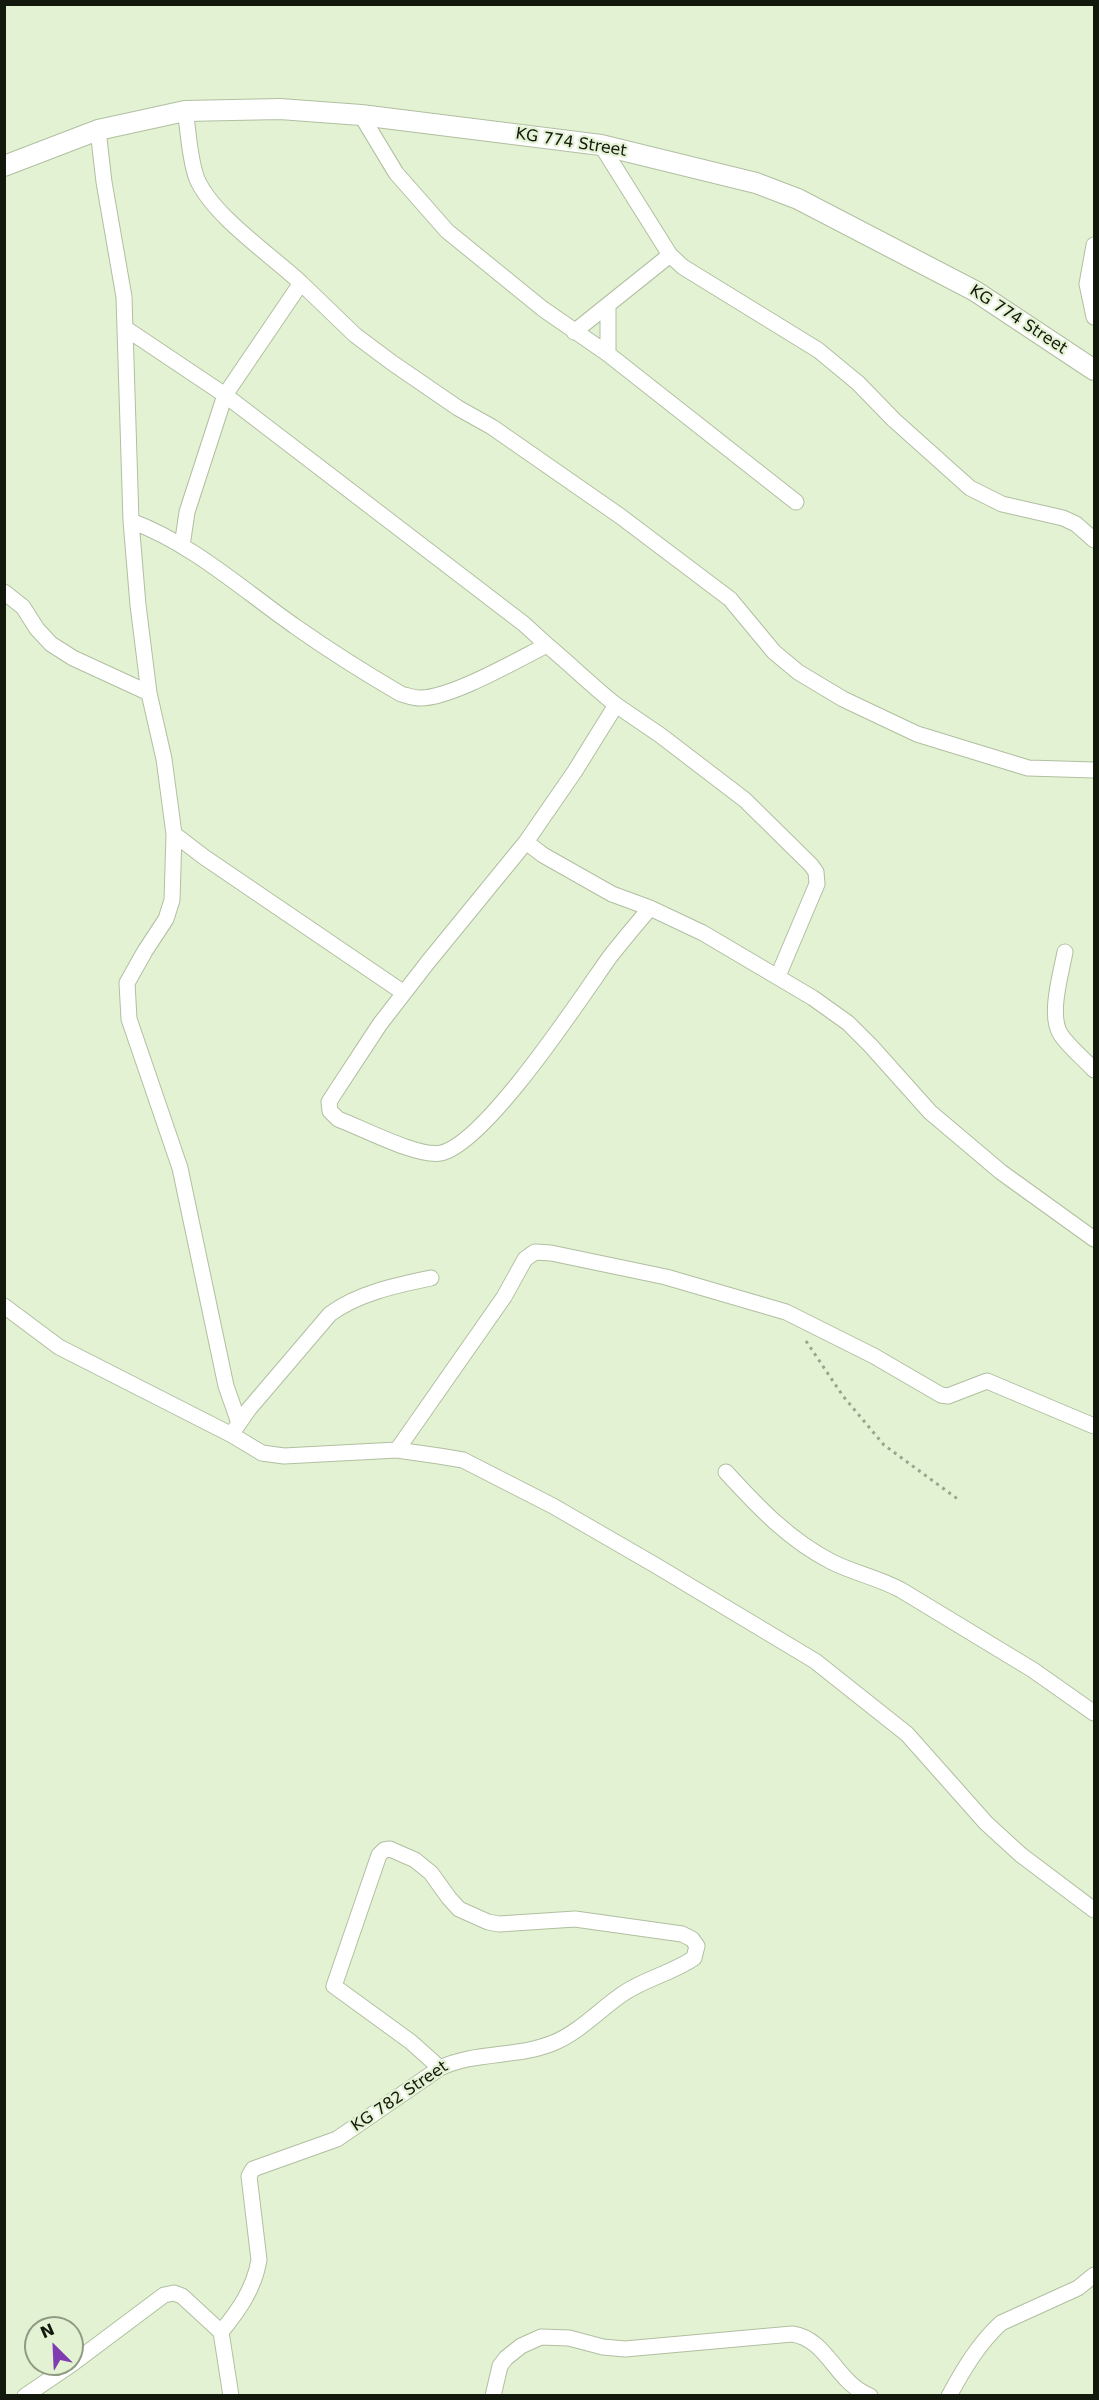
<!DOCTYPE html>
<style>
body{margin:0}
#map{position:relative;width:1099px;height:2400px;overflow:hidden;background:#e3f2d3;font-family:"DejaVu Sans",sans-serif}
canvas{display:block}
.frame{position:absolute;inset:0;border:6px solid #13180d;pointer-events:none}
.north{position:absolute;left:24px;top:2316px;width:60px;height:60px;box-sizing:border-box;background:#e3f2d3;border:2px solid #909b84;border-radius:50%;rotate:336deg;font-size:16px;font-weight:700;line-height:24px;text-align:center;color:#13180d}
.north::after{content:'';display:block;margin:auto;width:21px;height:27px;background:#803db1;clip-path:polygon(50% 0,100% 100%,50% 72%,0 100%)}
</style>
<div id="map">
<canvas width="1099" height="2400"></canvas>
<div class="frame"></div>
<div class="north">N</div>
</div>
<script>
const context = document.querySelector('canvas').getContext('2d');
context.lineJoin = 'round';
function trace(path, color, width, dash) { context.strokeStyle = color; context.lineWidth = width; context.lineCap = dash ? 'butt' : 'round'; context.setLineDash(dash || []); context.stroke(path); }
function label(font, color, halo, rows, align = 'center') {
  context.font = font + ' "DejaVu Sans",sans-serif'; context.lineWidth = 4.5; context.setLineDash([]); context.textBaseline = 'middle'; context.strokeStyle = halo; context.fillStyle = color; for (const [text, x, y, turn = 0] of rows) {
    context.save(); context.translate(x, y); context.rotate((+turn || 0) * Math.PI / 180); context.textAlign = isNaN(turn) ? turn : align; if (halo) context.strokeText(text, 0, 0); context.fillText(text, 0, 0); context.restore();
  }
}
const minor = new Path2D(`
 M185,111C189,133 189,158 197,179C213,216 271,255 301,283L225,395L524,624L547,645
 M361,115L396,173L447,231L543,309L608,354L796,502
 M98,130L104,182L124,297L131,521L138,605L149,693L164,759L174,834L204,857L404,993
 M601,145L670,255
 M1094,245L1087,284L1094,317
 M301,283L355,335L391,362L458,408L492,427L620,516L730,599L774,652L798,672L843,699L917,734L1028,768L1094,770
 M125,328L225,395L187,512L182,546
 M574,332L670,255L683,267L818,350L858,383L894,420L970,488L1002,504L1063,518L1076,524L1094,540
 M608,354V306
 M131,521C193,544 243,590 296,627C330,651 365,673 401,694C406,695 413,698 419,698C450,699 517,660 547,645C571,665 592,686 616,705L575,771L526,842
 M4,592L23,607L37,629L51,644L73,658L149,693
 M616,705L660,735L745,800L811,865L816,872L817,884L778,976
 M174,834L172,900L166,919L145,951L127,983L129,1019L180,1168L226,1386L239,1423
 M650,908C636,925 622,941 609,958C580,999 486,1143 441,1153C419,1158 362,1128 338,1119L330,1111L329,1102L336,1091L380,1024L428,962L526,842L543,855L612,894L650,908L703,933L813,998L848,1023L871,1046L930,1112L1001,1172L1094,1239
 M1065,952C1061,974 1048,1016 1061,1035C1070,1048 1084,1059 1094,1070
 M4,1306L59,1347L232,1435L262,1453L284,1456L397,1450L439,1456L463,1460L553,1506L655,1565L815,1661L907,1734L986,1823L1021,1855L1094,1910
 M235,1429L249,1409L330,1314C358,1293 397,1285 431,1278
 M397,1450L504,1297L525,1259L535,1252L551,1253L666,1277L786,1312L874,1356L941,1395L948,1396L987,1381L1094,1426
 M726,1472C758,1507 789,1540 832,1562C854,1573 879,1578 901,1590L1033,1670L1094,1713
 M72,2364L164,2295L174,2293L182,2296L221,2332
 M25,2396L72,2364
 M231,2396L221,2332C239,2310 254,2289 259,2260L249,2176L253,2169L337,2139L440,2068C476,2051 516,2058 553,2043C580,2032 600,2009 624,1993C647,1978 672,1973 694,1958L697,1946L692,1939L682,1934L575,1919L499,1924L488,1922L459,1909L449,1898L431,1873L415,1860L390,1849L384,1850L379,1855L334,1986L411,2042L440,2068
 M493,2396L500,2366L506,2358L521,2346L541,2337L569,2338L603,2347L625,2349L792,2334C828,2339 835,2382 870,2396
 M949,2396C963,2370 979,2343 1001,2323L1078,2288L1094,2275`);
const tertiary = new Path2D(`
 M4,166L98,130L185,111L280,109L361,115L601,145L756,183L798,199L975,291L1094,370`);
trace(minor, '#b1bfa1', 17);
trace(tertiary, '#b1bfa1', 22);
trace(new Path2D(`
 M806,1341L843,1396L884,1445L959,1500`), '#9aa58d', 3, [3, 4.5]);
trace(minor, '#fff', 15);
trace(tertiary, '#fff', 20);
label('16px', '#13180d', '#e3f2d3', [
 ["KG 774 Street",571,143,9],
 ["KG 774 Street",1018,320,33],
 ["KG 782 Street",400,2097,-34]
]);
</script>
